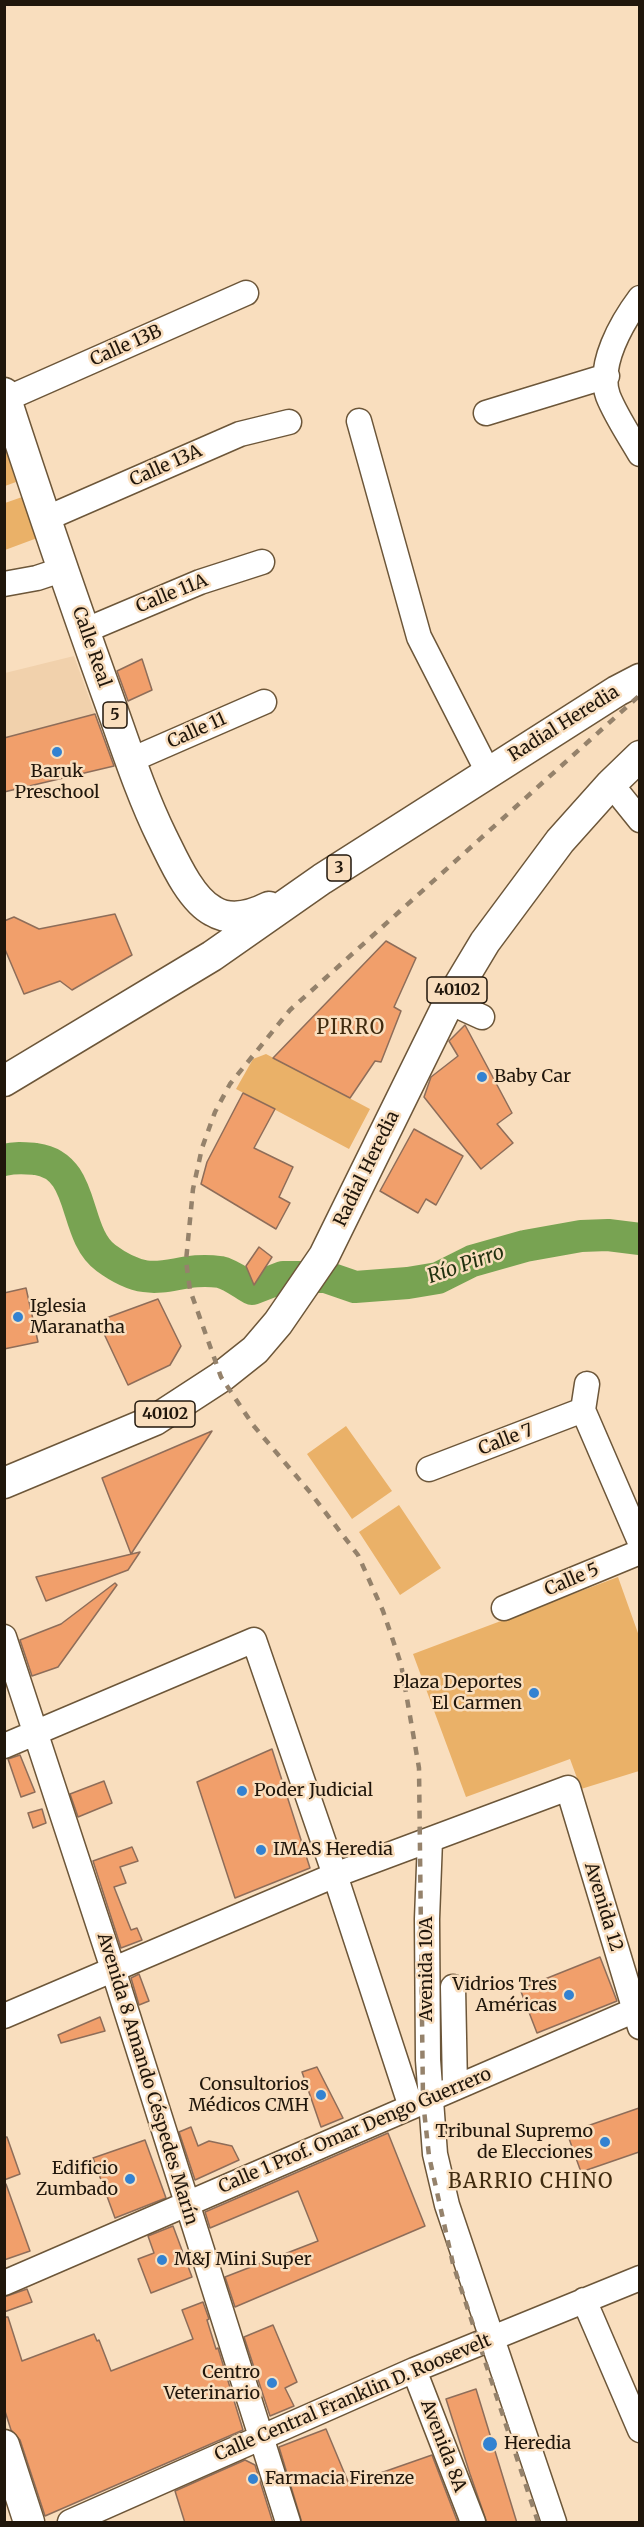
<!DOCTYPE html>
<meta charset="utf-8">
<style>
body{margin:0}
#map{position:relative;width:644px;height:2527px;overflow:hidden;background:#f9debe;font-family:Merriweather,serif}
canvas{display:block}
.frame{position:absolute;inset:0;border:6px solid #20160b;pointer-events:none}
</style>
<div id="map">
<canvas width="644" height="2527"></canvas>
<div class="frame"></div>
</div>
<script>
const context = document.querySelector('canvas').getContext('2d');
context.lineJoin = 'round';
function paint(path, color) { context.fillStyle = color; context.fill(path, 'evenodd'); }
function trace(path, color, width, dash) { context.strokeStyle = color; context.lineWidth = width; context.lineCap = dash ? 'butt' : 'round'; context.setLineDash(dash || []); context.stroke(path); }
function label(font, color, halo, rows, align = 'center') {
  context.font = font + ' Merriweather,serif'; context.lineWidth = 5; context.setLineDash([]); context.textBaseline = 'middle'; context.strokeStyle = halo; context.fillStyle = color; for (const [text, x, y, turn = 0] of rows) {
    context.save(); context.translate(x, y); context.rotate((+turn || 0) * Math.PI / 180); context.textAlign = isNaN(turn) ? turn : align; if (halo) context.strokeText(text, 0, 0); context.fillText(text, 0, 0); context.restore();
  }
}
paint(new Path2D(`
 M74,656L95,714L5,738V673Z`), '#f1d1ac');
paint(new Path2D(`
 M5,446L16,482L5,486H4Z
 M25,496L40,537L5,550V503Z
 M266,1054L370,1109L349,1149L236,1089L253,1059Z
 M346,1426L392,1491L352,1519L307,1454Z
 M399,1505L441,1568L400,1595L359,1532Z
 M618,1577L639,1636V1771L581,1789L570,1759L466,1797L413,1654Z`), '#eab168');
trace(new Path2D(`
 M4,1160C16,1157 24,1158 36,1159C87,1166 72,1233 106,1258C156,1295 172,1265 220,1272C230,1274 243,1284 252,1289L283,1277H326L355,1287L408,1283L438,1278L472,1261L525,1246L581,1236L608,1235L640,1239`), '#78a352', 32);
const building = new Path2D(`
 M142,659L152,690L128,701L117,671Z
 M95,714L114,766L4,792V738Z
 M115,914L132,955L72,990L60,981L24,994L4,947V921L14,917L39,929Z
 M386,941L416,958L394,1007L401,1011L381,1062L375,1061L350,1098L273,1058Z
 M465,1025L512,1113L497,1124L513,1143L481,1169L424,1097L431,1077L458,1056L449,1041Z
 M243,1093L275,1109L254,1148L293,1167L279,1197L290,1203L276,1229L201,1184L207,1162Z
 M414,1129L463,1156L436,1205L426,1199L418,1213L380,1191Z
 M259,1247L272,1257L254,1285L246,1266Z
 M26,1288L38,1342L4,1349V1293Z
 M158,1299L181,1346L170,1365L128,1385L98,1321Z
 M212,1431L131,1554L102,1478Z
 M140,1552L128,1570L46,1601L36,1577Z
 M115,1583L117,1585L58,1667L32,1676L20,1640L61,1624Z
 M272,1749L310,1868L235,1898L197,1782Z
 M20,1755L35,1792L21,1797L8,1759Z
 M104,1781L112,1803L78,1817L70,1794Z
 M42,1809L46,1823L33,1828L28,1813Z
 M132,1847L138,1861L120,1867L126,1883L114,1887L131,1930L137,1928L142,1940L121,1948L93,1861Z
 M600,1957L617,2001L537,2033L520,1989Z
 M139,1974L149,2001L139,2005L131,1978Z
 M100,2017L105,2031L61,2043L58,2035Z
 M317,2067L343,2118L321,2127L302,2072Z
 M639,2108V2152L581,2172L567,2133Z
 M191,2127L198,2146L209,2141L232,2146L239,2160L195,2180L179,2132Z
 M388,2133L425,2226L235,2307L225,2277L318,2241L298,2191L210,2228L205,2212Z
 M4,2137H7L20,2174L4,2180Z
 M145,2140L166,2198L115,2218L93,2158Z
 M6,2184L30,2251L4,2260V2185Z
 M173,2226L192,2277L151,2293L138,2259L154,2253L148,2236Z
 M27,2289L32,2302L4,2312V2297Z
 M203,2302L209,2319L207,2320L216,2349L218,2348L243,2430L45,2516L20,2440L11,2430L4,2408V2317H8L22,2361L94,2334L97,2341L99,2340L111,2371L193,2339L182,2310Z
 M273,2325L297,2382L285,2388L294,2406L270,2416L244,2337Z
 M476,2389L517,2523H487L470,2474L446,2399Z
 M326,2429L349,2484L432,2455L458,2523H302L279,2447Z
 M245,2460L255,2465L273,2523H185L175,2491Z`);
paint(building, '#f19f6b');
trace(building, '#8e6d59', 1.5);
const minor = new Path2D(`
 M640,298C622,322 597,365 608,396C616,416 629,435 640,454
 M6,399L246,293
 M486,413L607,376
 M359,421L419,637L488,772
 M45,519L240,434L289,422
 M4,584L37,578L64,569
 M84,631L200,582L262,562
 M131,760L264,702
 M611,784L640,820
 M449,1002L482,1017
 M587,1384L583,1410L640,1542
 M429,1469L583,1410
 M504,1608L640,1552
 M4,1637L113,1969L288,2522
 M4,1746L254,1640L335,1875L411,2107
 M430,1840L427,1919L428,2060L435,2154L447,2205L554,2522
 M453,1987L455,2087
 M4,2016L335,1875L568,1788L640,2027
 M4,2283L640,2008
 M584,2300L640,2430
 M414,2370L473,2522
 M70,2522L414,2370L640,2278`);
const major = new Path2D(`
 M4,393C36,492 70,591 105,689C123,738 139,790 162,837C173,859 190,899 213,911C231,922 251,916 269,907
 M4,1081L212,956L322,879L617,691L640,679
 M4,1483L155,1420L221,1377L255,1350L278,1323L324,1256L449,1002L485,942L560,841L611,784L640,756
 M4,2445L29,2522`);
trace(minor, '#6c5639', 27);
trace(major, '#6c5639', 33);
trace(minor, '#fff', 24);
trace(major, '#fff', 30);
trace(new Path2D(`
 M538,2522L453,2264L429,2156L423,2101L419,1768L401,1664L383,1611L358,1555L309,1491L253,1425L221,1377L190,1290L186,1261L193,1189L202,1148L215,1112L230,1084L290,1010L640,695`), '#95826b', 4.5, [8, 8]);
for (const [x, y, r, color] of [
 [57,752,6,"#3382d1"],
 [482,1077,6,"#3382d1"],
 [18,1317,6,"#3382d1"],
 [534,1693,6,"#3382d1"],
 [242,1791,6,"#3382d1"],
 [261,1850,6,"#3382d1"],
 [569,1995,6,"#3382d1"],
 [321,2095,6,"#3382d1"],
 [605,2142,6,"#3382d1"],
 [130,2179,6,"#3382d1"],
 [162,2260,6,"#3382d1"],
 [272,2383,6,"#3382d1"],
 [490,2444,8,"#3382d1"],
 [253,2479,6,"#3382d1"]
]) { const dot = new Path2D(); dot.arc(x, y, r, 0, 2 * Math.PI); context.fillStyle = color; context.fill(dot); trace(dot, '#f9debe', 2); }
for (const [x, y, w] of [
 [115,715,24],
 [339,868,24],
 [457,990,60],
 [165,1414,60]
]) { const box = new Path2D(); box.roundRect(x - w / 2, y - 13, w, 26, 4.5); context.fillStyle = '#f9debe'; context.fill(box); trace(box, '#20160b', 1.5); }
label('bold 16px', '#20160b', null, [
 ["5",115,715],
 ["3",339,868],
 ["40102",457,990],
 ["40102",165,1414]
]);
label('18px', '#20160b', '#f9debe', [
 ["Calle 13B",126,346,-24],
 ["Calle 13A",166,466,-24],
 ["Calle 11A",172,594,-22],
 ["Calle Real",91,647,71],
 ["Radial Heredia",564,724,-32],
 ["Calle 11",197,731,-24],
 ["Radial Heredia",367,1169,-64],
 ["Calle 7",506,1440,-21],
 ["Calle 5",572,1580,-23],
 ["Avenida 12",603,1907,73],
 ["Avenida 10A",427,1969,-90],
 ["Avenida 8 Amando Céspedes Marín",147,2079,73],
 ["Calle 1 Prof. Omar Dengo Guerrero",355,2131,-23],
 ["Calle Central Franklin D. Roosevelt",353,2398,-23],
 ["Avenida 8A",443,2446,69]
]);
label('18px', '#20160b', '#f9debe', [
 ["Baruk",57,772,"center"],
 ["Preschool",57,793,"center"],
 ["Baby Car",494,1077],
 ["Iglesia",30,1307],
 ["Maranatha",30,1328],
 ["Plaza Deportes",522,1683,"right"],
 ["El Carmen",522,1704,"right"],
 ["Poder Judicial",254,1791],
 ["IMAS Heredia",273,1850],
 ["Vidrios Tres",557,1985,"right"],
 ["Américas",557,2006,"right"],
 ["Consultorios",309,2085,"right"],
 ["Médicos CMH",309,2106,"right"],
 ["Tribunal Supremo",593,2132,"right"],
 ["de Elecciones",593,2153,"right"],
 ["Edificio",118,2169,"right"],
 ["Zumbado",118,2190,"right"],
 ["M&J Mini Super",174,2260],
 ["Centro",260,2373,"right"],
 ["Veterinario",260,2394,"right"],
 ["Heredia",504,2444],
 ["Farmacia Firenze",265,2479]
], 'left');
context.letterSpacing = '1.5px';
label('20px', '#402b0f', '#f9debe', [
 ["PIRRO",351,1028],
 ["BARRIO CHINO",531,2182]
]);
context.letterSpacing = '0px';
label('italic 20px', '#1f300e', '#f9debe', [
 ["Río Pirro",466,1265,-19]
]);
</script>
